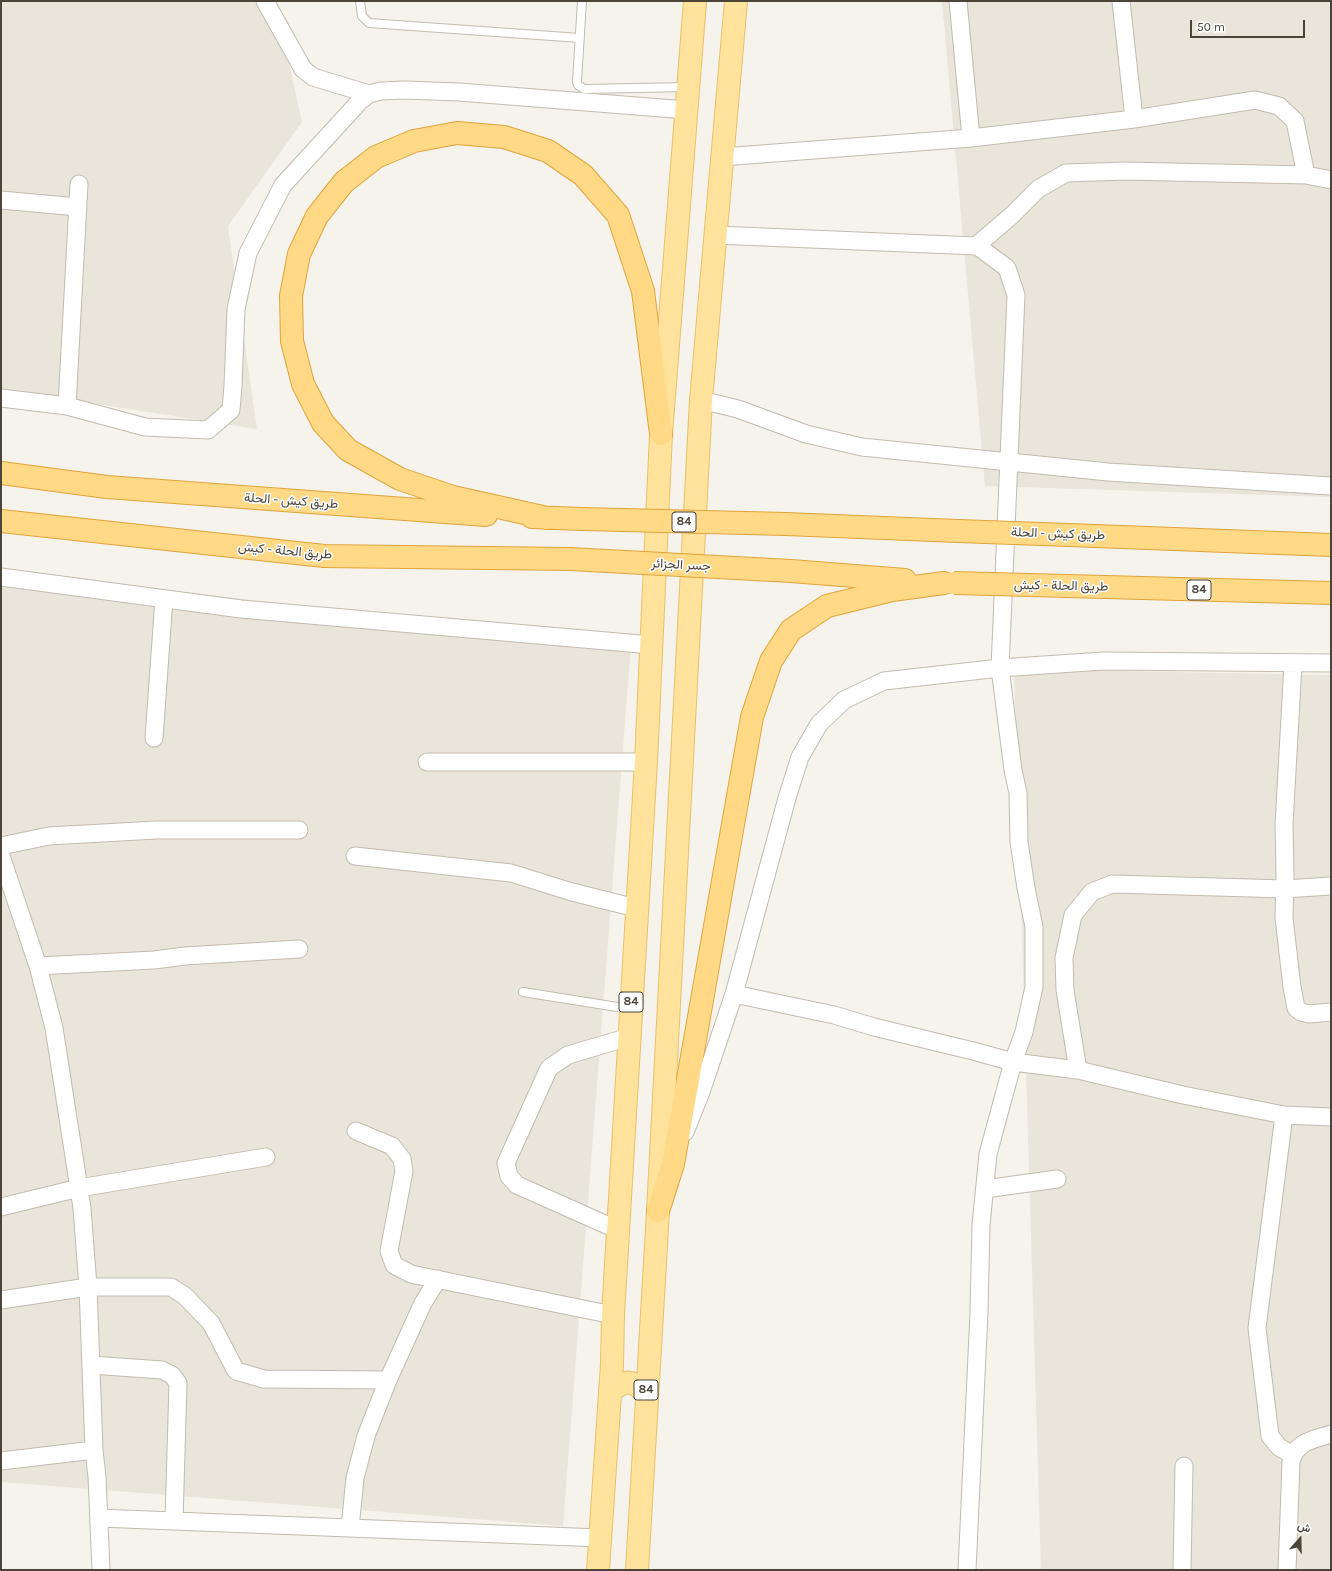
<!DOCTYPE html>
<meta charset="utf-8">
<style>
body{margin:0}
#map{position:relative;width:1332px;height:1571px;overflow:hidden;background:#f6f3ec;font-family:Karla,Vazirmatn,sans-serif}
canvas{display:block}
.frame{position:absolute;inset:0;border:2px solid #4b4439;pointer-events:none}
.north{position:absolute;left:1280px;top:1519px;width:40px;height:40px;-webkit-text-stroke:3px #fff;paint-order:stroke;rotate:20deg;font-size:11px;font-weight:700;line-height:16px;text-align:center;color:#4b4439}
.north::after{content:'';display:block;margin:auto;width:14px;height:18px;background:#4b4439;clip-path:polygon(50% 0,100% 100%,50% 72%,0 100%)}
.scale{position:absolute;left:1190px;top:20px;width:115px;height:18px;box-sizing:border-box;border:2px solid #4b4439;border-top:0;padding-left:5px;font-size:12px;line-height:14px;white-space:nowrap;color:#4b4439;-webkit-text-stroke:3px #fff;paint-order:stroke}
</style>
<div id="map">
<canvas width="1332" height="1571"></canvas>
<div class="frame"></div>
<div class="north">ش</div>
<div class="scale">50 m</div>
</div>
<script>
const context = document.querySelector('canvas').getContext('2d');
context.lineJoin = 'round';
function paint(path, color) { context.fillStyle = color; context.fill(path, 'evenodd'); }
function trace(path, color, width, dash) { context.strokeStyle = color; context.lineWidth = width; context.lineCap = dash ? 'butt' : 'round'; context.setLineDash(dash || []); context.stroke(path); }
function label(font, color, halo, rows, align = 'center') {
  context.font = font + ' Karla,Vazirmatn,sans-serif'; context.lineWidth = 3; context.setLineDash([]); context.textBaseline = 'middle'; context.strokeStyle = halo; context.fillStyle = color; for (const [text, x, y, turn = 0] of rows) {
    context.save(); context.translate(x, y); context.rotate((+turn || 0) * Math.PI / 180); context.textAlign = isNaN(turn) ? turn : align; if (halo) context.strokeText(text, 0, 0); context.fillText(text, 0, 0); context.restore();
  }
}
paint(new Path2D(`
 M1,1H275L302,122L228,226L257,429L1,389Z
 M942,1H1331V497L985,486Z
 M1,571L631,644L563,1526L1,1482Z
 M1014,669L1331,675V1570H1041Z`), '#eae5da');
const service = new Path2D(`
 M360,1L362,16L369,23L580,38
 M582,1L577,82L578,85L584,89L688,87
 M523,992L630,1009`);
const minor = new Path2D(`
 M265,1L303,69L313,77L369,94
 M958,1L971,138
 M1121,1L1134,119
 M722,157L971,138L1134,119L1255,100L1279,106L1295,121L1306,175
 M1,200L78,207
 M716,235L976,246L1011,216L1038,189L1066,173L1126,171L1306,175L1331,180
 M1,398L67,406L145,427L208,430L231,410L233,386L236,309L248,253L283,185L360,101L369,94L381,91L404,90L459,92L687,110
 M701,400L738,409L806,434L862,447L1108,472L1331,486
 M67,406L79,184
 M1,577L241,609L652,645
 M1293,664L1284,824L1285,874L1284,918L1292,987L1296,1008L1301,1012L1309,1014L1331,1012
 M154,738L164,599
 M427,762H646
 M1,846L49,836L156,830H299
 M1,856L38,966L54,1028L82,1208L88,1287L94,1450L97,1477L101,1570
 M355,856L511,873L572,892L636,908
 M38,966L154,960L185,956L299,949
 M734,994L834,1015L874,1027L973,1051L1013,1062L1078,1070L1183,1095L1284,1115L1331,1117
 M1078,1070L1065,990L1064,958L1073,915L1092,892L1112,884L1285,889L1331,886
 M1284,1115L1257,1328L1270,1436L1279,1447L1293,1455
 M356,1131L392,1146L402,1159L404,1171L389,1251L394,1265L411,1274L613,1315
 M685,1132L701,1092L734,994L787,798L800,757L819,724L844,700L884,681L1000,668L1103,661L1331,663
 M985,1189L1057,1179
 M1,1207L79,1188L266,1157
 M618,1230L517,1185L509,1176L506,1163L549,1068L568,1055L629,1037
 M1,1300L88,1287H171L185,1296L211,1323L236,1371L264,1379L388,1380
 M91,1365L162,1370L172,1375L178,1383L174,1521
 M1,1461L94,1450
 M99,1518L600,1538
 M350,1528L355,1478L366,1436L388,1380L423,1303L438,1279
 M967,1570L979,1312L981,1225L988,1154L1013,1062L1024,1032L1034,987V927L1026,888L1019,842L1018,793L1013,770L1000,668L1016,295L1007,268L976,245
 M1182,1570L1184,1466
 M1287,1570L1291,1462C1296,1441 1313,1440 1331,1434`);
const primary = new Path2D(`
 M610,1392C625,1379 633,1379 646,1394
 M598,1570L612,1364L613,1315L646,762L661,434L695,1
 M637,1570L658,1211L701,400L736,1`);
const trunk = new Path2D(`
 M1,473L107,487L486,515
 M532,517L582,519
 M547,518L453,497L400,479L348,450L323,423L303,384L292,341L291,296L299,254L317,216L344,182L376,157L414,141L457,133L504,137L548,151L583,175L618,215L643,291L661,434
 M1,521L324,556L570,559
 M786,524L958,531
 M1069,535L1331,545
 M791,571L905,580
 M1067,586L1331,593
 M658,1211L673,1164L752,717L771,661L791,630L827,606L892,590L944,583`);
trace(service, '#c2bbae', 10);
trace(minor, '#c2bbae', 19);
trace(primary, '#e6c16a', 24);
trace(trunk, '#e0a43c', 24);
trace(service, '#fff', 8);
trace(minor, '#fff', 17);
trace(primary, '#ffe39c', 22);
trace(trunk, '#ffd985', 22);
const trunkBridge = new Path2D(`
 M582,519L786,524
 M958,531L1069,535
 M570,559L791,571
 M954,583L1067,586`);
trace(trunkBridge, '#e0a43c', 24, []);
trace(trunkBridge, '#ffd985', 22);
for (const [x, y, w] of [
 [684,522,24],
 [1199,590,24],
 [631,1002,24],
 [646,1390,24]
]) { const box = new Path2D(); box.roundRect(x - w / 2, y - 10, w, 20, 3); context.fillStyle = '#fff'; context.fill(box); trace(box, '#4b4439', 1); }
label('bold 12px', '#4b4439', null, [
 ["84",684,522],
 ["84",1199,590],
 ["84",631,1002],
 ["84",646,1390]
]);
label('13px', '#4b4439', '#fff', [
 ["طريق كيش - الحلة",291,501,4],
 ["طريق كيش - الحلة",1058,534,2],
 ["طريق الحلة - كيش",285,551,5],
 ["جسر الجزائر",681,565,3],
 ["طريق الحلة - كيش",1061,586,1]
]);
</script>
